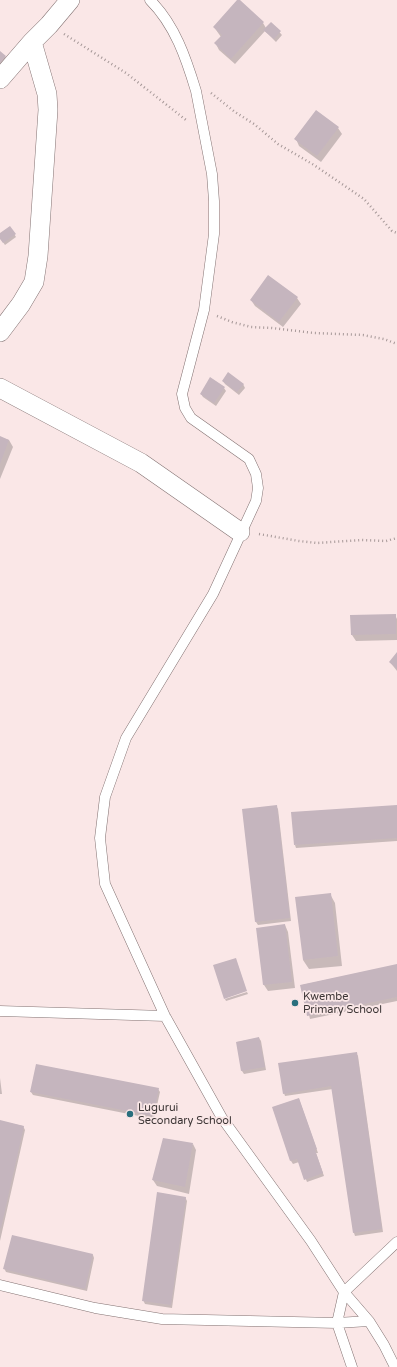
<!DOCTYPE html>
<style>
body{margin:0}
canvas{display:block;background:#fae7e7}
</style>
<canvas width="397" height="1367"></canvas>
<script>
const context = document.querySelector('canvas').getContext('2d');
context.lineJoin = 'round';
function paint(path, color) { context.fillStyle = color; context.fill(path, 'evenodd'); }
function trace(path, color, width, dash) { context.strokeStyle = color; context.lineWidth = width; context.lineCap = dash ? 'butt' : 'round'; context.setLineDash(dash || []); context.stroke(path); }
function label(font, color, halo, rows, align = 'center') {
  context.font = font + ' "Varela Round",sans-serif'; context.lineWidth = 3.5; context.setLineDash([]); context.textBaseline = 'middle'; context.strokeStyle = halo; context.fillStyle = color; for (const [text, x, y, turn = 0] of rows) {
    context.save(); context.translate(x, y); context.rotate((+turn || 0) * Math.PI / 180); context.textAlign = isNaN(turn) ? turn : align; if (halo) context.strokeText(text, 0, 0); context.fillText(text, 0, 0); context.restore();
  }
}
paint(new Path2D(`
 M263,23L266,28L271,23L282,35L276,42L265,31L235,64L219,50L216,44L221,37L214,27Z
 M0,52L5,57L9,64L0,73Z
 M338,128L342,134L321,162L299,146L296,139Z
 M10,227L16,237L5,245L0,238V234Z
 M297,298L301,304L283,327L255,306L251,300Z
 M223,381L243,384L245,388L239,395L225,384Z
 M224,388L226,391L216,406L203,397L201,394Z
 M0,437L9,440L13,447L0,479Z
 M395,615L397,619V640L356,641L352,635Z
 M397,653V671L390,662Z
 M276,806L278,809L291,921L258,925L256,922Z
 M397,806V841L296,848L295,845Z
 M330,894L335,903L342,966L309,969L303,960Z
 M285,925L288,932L295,988L268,991L264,985L257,929Z
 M397,965V1001L310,1019L302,985Z
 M247,992L248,994L226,1001L225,999Z
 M259,1038L261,1041L266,1070L244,1074L242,1071L237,1042Z
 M356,1053L358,1056L383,1232L355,1236L354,1233L333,1089L285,1096L284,1093Z
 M0,1078L2,1094H0Z
 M158,1089L160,1092L154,1119L33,1095L31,1092Z
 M299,1099L318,1153H316L324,1176L307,1182L299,1162L293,1164L291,1161L273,1108Z
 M0,1121L23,1126L25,1130L0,1241Z
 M193,1144L196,1150L189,1194L157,1186L153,1180Z
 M185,1197L187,1201L172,1308L145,1304L143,1300Z
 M93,1255L94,1258L87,1291L6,1272L4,1268Z`), '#0003');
paint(new Path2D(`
 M237,0H240L264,22L231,59L214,43L222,35L213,27Z
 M271,22L281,31L274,39L263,30Z
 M0,51L6,56L0,63Z
 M316,110L339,127L317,156L294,139Z
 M10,226L16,234L3,243L0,239V233Z
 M268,275L298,297L279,322L250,300Z
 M228,372L244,384L237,392L222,381Z
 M210,377L225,387L214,403L200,394Z
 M0,436L9,440L0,464Z
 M396,614V634L351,635L350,615Z
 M397,652V669L389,662Z
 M277,805L290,918L255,922L242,809Z
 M397,805V838L294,845L291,812Z
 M331,893L338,956L303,960L295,897Z
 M285,924L292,982L263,985L256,928Z
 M236,958L247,991L224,999L213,965Z
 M397,964V997L307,1016L300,985Z
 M259,1037L265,1067L241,1071L236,1042Z
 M357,1052L382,1229L353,1233L331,1086L283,1094L278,1063Z
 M36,1064L159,1088L153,1116L30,1092Z
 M299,1098L317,1149L315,1150L323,1173L304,1180L297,1159L290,1161L272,1107Z
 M0,1120L24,1126L1,1228H0Z
 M163,1138L193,1143L185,1187L152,1180Z
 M157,1192L186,1197L171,1305L142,1301Z
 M12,1235L93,1254L85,1289L3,1269Z`), '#c5b5be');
const lane = new Path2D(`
 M150,0C175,25 186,58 196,91L212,174L214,201V234L204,310L182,394L185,408L191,418L249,459L256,474L258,488L256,501L213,594L126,738L105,797L100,838L105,884L165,1016L222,1118L311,1241L344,1292L369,1321L384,1345L395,1367
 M0,1011L165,1016
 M0,1285L95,1308L162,1319L337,1323L369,1321
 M352,1367L337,1323L344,1292L397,1242`);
const street = new Path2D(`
 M0,79L32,42L49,25L70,0
 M0,332L21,304L34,282L38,256L48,110L47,94L32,42
 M0,388L141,463L240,532`);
trace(lane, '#837272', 11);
trace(street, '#837272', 20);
trace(new Path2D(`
 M64,34L126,73L186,120
 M211,93L235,112L254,124L278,144L314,165L364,199L392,231L397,233
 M217,316L232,322L251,327L272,328L314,333L363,335L384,339L397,344
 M259,534L299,541L317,543L362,540L386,541L397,538`), '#a69898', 2.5, [1, 3]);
trace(lane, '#fff', 10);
trace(street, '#fff', 19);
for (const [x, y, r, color] of [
 [295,1003,4,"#296f7d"],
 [130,1114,4,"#296f7d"]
]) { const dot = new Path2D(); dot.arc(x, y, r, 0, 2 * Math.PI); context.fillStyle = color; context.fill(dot); trace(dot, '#fae7e7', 1.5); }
label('11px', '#3c3535', '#fae7e7', [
 ["Kwembe",303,997],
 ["Primary School",303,1010],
 ["Lugurui",138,1108],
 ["Secondary School",138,1121]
], 'left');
</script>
